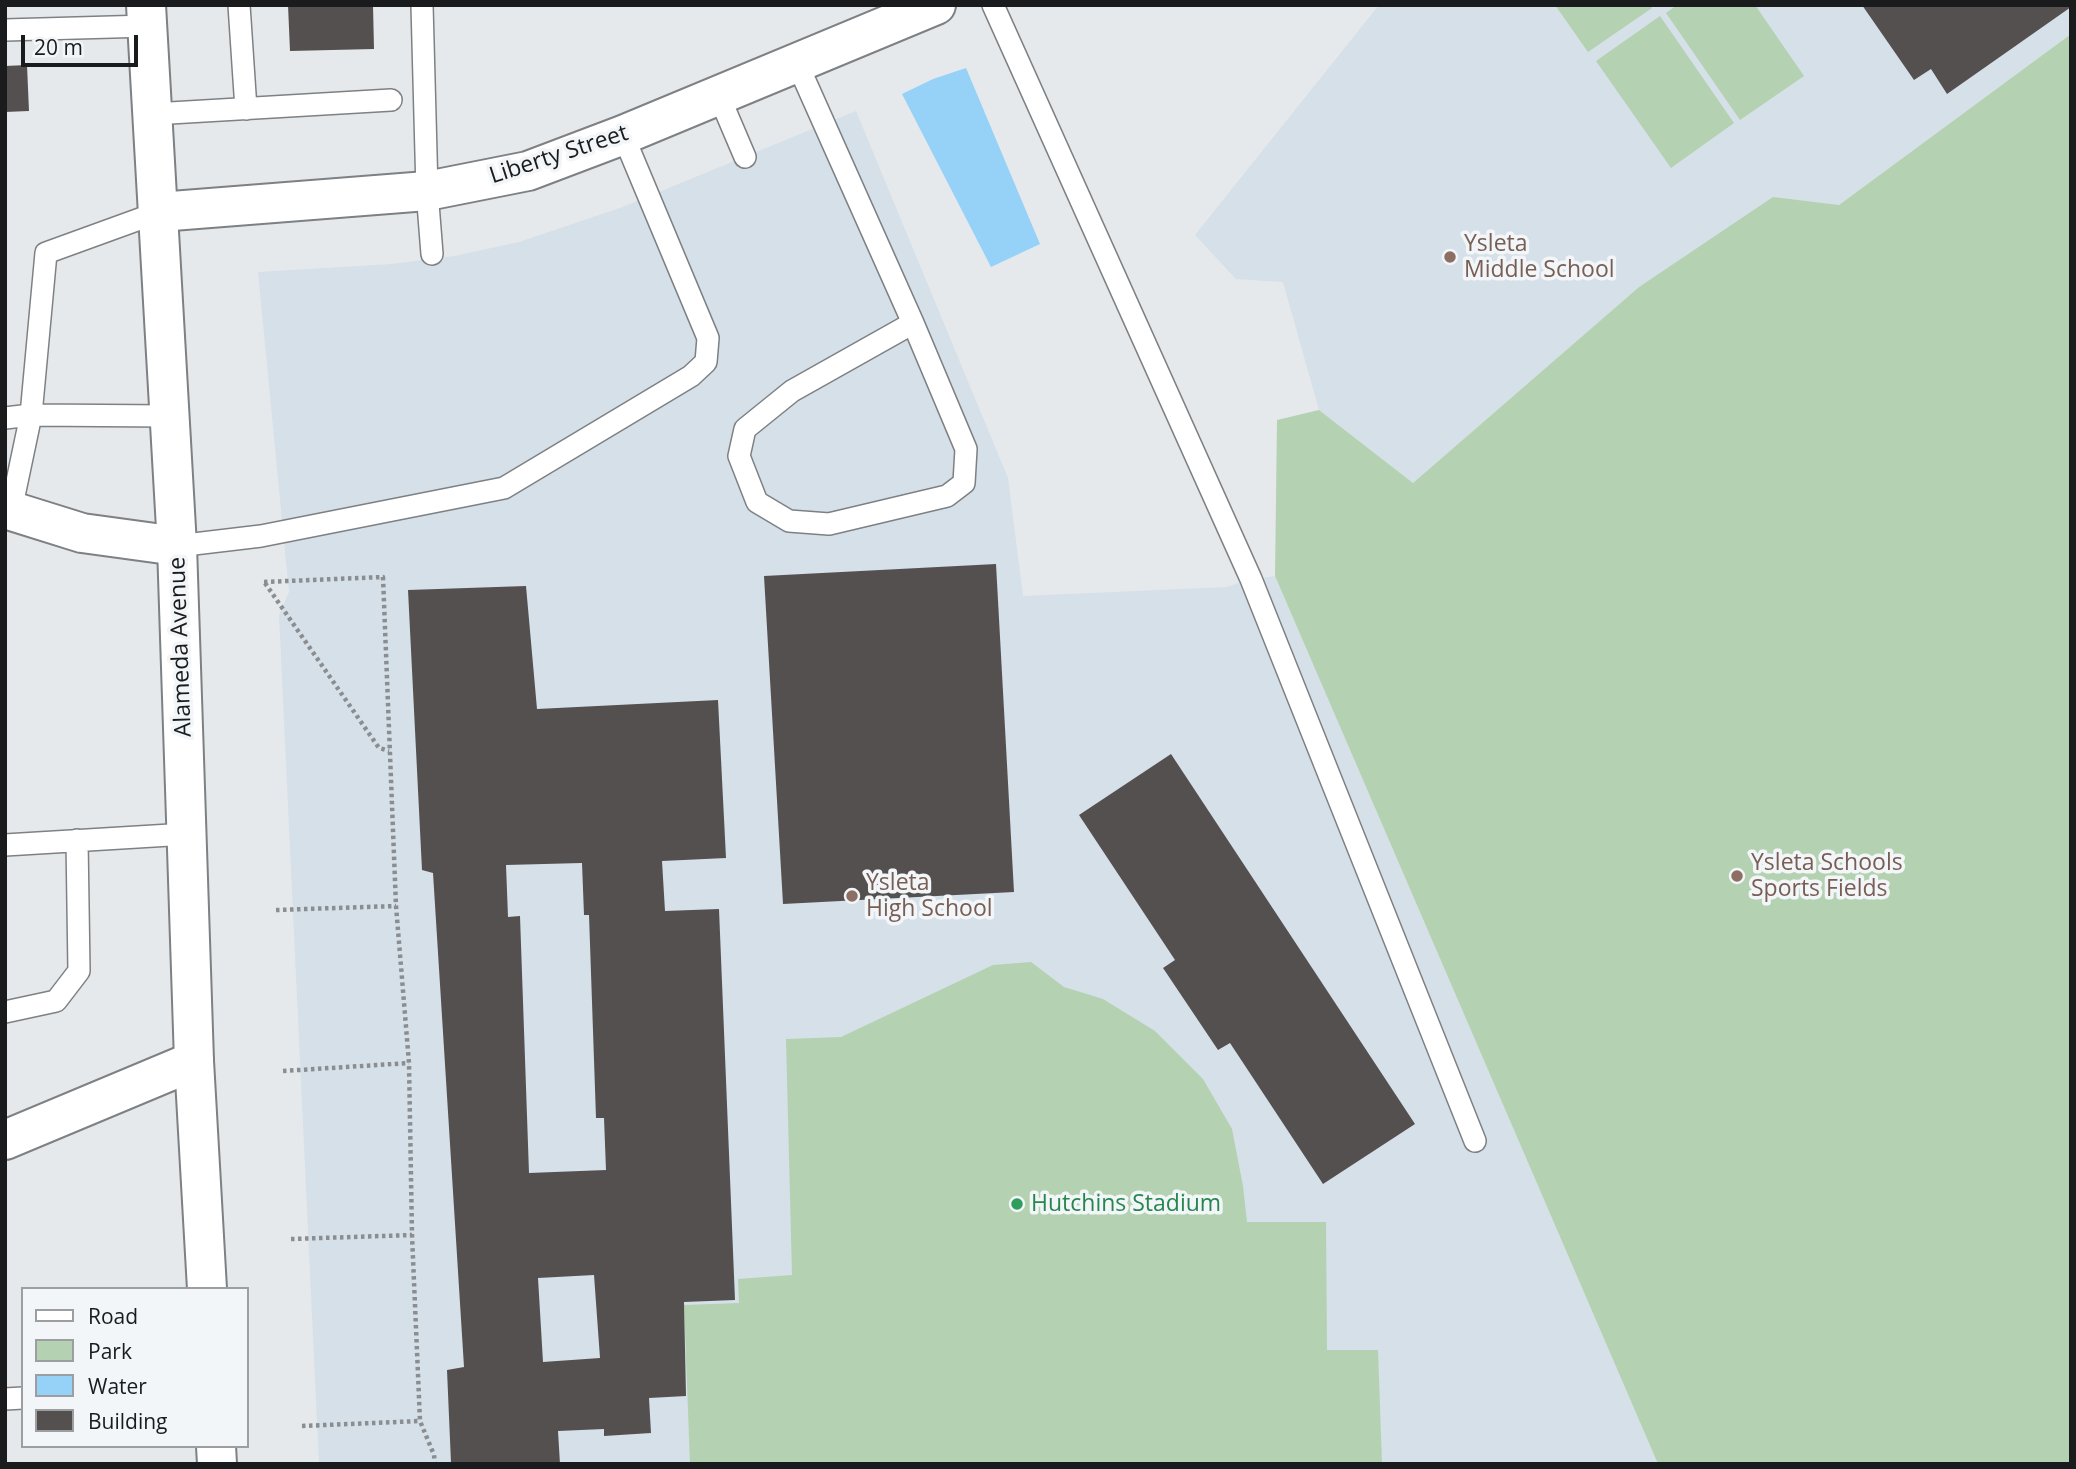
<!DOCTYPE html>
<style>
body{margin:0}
#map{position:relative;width:2076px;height:1469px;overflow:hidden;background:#e5e9ec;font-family:"Open Sans",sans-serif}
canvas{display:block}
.frame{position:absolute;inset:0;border:7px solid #1a1b1c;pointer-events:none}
.legend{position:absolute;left:21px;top:1287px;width:228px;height:161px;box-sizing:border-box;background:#f2f6f9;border:2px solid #9c9ea1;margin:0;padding:9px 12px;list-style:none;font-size:21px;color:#1a1b1c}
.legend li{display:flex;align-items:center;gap:14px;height:35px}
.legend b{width:35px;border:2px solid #9c9ea1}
.scale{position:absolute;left:21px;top:35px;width:117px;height:32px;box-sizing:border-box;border:4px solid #1a1b1c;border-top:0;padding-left:9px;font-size:21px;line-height:24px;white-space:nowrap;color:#1a1b1c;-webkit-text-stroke:5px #f2f6f9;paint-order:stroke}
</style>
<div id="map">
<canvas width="2076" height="1469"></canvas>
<div class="frame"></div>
<ul class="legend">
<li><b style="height:9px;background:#fff"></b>Road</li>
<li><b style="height:19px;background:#b4d2b1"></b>Park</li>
<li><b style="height:19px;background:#96d1f7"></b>Water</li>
<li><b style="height:19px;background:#555050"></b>Building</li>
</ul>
<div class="scale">20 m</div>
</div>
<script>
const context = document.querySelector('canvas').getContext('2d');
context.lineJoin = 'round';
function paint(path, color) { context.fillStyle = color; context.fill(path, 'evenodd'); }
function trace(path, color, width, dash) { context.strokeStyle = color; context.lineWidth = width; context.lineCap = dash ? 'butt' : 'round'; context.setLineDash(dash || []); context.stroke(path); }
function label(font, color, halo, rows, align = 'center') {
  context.font = font + ' "Open Sans",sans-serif'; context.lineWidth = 7; context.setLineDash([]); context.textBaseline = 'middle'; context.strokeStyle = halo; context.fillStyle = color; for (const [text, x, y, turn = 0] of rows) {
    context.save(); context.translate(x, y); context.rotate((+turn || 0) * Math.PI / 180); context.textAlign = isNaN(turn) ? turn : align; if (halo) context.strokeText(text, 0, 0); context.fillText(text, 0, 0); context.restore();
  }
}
paint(new Path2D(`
 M1379,5H2071V34L1839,205L1773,198L1639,287L1413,483L1319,410L1283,282L1236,279L1195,235Z
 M856,111L1008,478L1023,596L1227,587L1251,579L1275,576L1658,1464H319L279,615L289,592L258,272L392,264L454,256L519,242L620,208Z`), '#d6e0e9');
paint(new Path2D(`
 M1555,5H1650L1652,8L1588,52Z
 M1677,5H1755L1804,76L1740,120L1666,13Z
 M1660,16L1734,123L1671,168L1596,61Z
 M2071,34V1464H1658L1275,576L1277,420L1319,410L1413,483L1639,287L1773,197L1839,205Z
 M1031,962L1064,987L1103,999L1155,1031L1203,1079L1232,1129L1243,1186L1247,1222H1326L1327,1350H1378L1382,1464H690L684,1305L739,1303L738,1279L792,1275L786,1039L841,1037L993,965Z`), '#b4d2b1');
paint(new Path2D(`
 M966,68L1040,244L991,267L902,94L933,79Z`), '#96d1f7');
paint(new Path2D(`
 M288,5H373L374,49L290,51Z
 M1862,5H2071V7L1947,94L1931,69L1914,80Z
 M27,65L29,111L5,112V66Z
 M996,564L1014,892L783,904L764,576Z
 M526,586L537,709L718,700L726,858L662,861L665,911L719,909L735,1300L684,1302L686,1396L649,1398L651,1433L604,1436V1429L558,1431L560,1464H457L451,1463L447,1370L464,1367L433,873L422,870L408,590ZM582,863L584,915H589L596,1118H604L606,1170L529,1173L520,916L508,917L506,865ZM594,1275L600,1358L543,1362L538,1278Z
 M1171,754L1415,1124L1323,1184L1230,1043L1218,1050L1163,968L1175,960L1079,815Z`), '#555050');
const service = new Path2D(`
 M239,5L246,109
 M422,5L427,191L432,254
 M993,5L1251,579L1475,1141
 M5,30L148,26
 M797,63L913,323L966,449L964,483L947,496L829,524L789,521L757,502L739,456L745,429L792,391L913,323
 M719,96L745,157
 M153,114L391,100
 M159,212L46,253L31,415L171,416
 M5,418L31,415L11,510
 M177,546L261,536L504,488L691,376L706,362L708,338L623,135
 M5,845L187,834
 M5,1012L56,1001L79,971L77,840
 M5,1399L23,1398`);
const minor = new Path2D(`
 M159,212L427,191L528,171L623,135L936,5
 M5,1140L194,1061`);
const tertiary = new Path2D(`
 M5,509L82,533L177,546`);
const primary = new Path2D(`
 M146,5L177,546L194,1061L207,1289
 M216,1446L217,1464`);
trace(service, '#7d8184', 24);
trace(minor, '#7d8184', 42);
trace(tertiary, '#7d8184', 42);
trace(primary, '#7d8184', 42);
trace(new Path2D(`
 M264,582L383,577L396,906L409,1063L412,1235L420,1421L434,1455L435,1464
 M265,583L379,748L389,751
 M276,910L396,906
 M283,1071L409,1063
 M291,1239L412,1235
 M302,1426L420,1421`), '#8b8e90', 4.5, [3.5, 3.5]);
trace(service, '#fff', 21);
trace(minor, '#fff', 38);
trace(tertiary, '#fff', 38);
trace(primary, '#fff', 38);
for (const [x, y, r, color] of [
 [1450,257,7,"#8d6e63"],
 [1737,876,7,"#8d6e63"],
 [852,896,7,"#8d6e63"],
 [1017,1204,7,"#2e9e5b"]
]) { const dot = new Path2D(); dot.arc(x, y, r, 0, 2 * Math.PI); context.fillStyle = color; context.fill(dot); trace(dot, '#f2f6f9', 2.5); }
label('23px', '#1a1b1c', '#f2f6f9', [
 ["Liberty Street",559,155,-18],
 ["Alameda Avenue",181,647,-92]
]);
label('23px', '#785e54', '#f2f6f9', [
 ["Ysleta",1464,244],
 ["Middle School",1464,270],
 ["Ysleta Schools",1751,863],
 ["Sports Fields",1751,889],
 ["Ysleta",866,883],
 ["High School",866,909]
], 'left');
label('23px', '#27864d', '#f2f6f9', [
 ["Hutchins Stadium",1031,1204]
], 'left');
</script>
